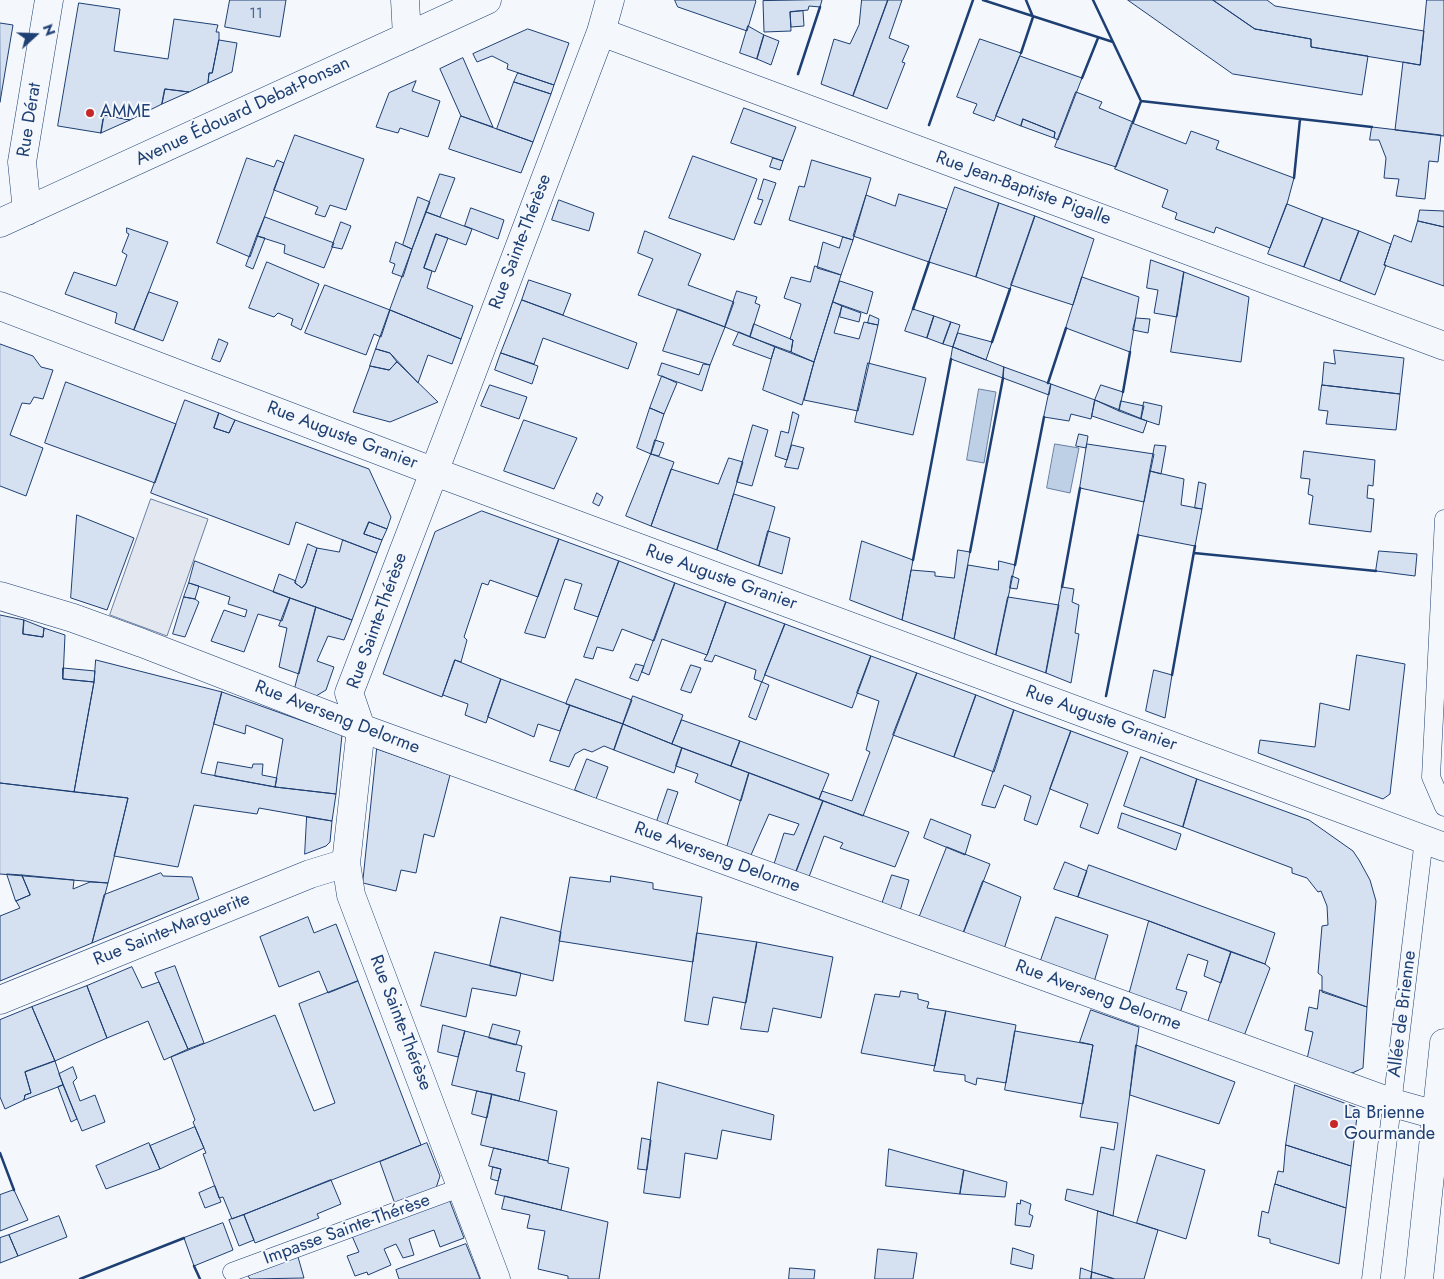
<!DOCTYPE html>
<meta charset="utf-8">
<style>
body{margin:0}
#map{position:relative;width:1444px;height:1279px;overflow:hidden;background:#f4f7fb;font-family:Jost,sans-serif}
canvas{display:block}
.north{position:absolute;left:10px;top:10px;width:50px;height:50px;-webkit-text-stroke:4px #f4f7fb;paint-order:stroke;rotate:70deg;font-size:14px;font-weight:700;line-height:20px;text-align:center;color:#1d3f73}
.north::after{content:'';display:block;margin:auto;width:18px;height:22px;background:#1d3f73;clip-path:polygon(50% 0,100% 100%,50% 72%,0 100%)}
</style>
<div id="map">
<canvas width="1444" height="1279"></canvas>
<div class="north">N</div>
</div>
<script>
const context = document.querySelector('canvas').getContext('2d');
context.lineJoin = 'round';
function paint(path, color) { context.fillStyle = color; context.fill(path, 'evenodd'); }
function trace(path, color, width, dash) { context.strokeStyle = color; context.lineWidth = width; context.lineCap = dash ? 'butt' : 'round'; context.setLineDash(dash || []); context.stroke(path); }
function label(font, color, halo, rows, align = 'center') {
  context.font = font + ' Jost,sans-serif'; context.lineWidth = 4; context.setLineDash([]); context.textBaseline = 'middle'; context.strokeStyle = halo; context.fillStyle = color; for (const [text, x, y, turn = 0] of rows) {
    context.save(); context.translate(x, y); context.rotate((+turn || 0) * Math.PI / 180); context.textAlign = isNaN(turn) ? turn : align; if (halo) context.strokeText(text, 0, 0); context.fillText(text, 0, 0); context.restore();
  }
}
const parking = new Path2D(`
 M151,499L208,519L167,636L110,615Z`);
paint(parking, '#e3e8f0');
trace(parking, '#687fa3', 1);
const water = new Path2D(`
 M979,389L996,392L984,463L967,460Z
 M1055,444L1079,448L1070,493L1047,488Z`);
paint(water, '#bed0e5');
trace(water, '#687fa3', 1);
const building = new Path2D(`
 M230,0H286L280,37L225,27Z
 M675,0H755L756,1L747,31L678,7Z
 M822,0L820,7L809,6L808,10L790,12L791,31L764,32L763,1Z
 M862,0H888L853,96L821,84L834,39L850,44L859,25Z
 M888,0H902L889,38L909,46L902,62L905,63L887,109L853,96Z
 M1128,0H1213L1255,29L1311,39V47L1368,56L1362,95L1233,74Z
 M1213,0H1267L1275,6L1424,31L1420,65L1311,47V39L1255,29Z
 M1427,0H1444V136L1395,130L1403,62L1420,65Z
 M79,3L120,9L114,51L168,59L174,19L218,25L216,32H219V40L212,73H209L208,83L189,92L165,89L162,104L130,120L104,115L101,133L58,126Z
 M803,11L804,26L791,27L790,12Z
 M0,23L13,25L0,102Z
 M748,26L764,35L757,59L740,53Z
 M528,29L569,43L554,85L507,69L508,64L492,56L477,62L473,54Z
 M764,35L779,41L771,65L757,59Z
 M980,39L1021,53L994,121L973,113L977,104L957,97Z
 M219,40L237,43L232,72L208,83L209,73H212Z
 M1020,56L1082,78L1058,140L1054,138L1055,132L1023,119L1021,126L996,116Z
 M463,58L493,127L461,116L440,69Z
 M518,73L554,85L551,94L514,82Z
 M416,81L412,91L440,101L428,137L400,128L398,133L376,127L389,93Z
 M514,82L551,94L533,142L497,129Z
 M165,89L189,92L162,104Z
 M1076,92L1102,102L1099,108L1133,122L1116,167L1055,147Z
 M744,108L796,127L783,161L731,143Z
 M104,115L130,120L101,133Z
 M461,116L533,142L521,173L449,149Z
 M1023,119L1055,132L1054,138L1021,126Z
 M1132,123L1186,144L1191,131L1219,141L1216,149L1294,178L1287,204L1270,248L1216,227L1214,233L1175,219L1177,213L1162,207L1168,190L1115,169Z
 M1372,127L1441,135L1438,162L1429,161L1425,199L1396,196L1399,179L1384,178L1386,158L1379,140H1370Z
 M295,135L364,159L346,210L330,205L325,217L315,214L318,207L274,190Z
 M693,156L757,179L734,240L669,218Z
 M247,158L274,167L277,160L284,163L250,257L217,243Z
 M773,158L783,161L780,170L770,167Z
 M812,160L871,178L853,240L789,220L799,186L804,187Z
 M440,174L455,178L440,217L426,212Z
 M764,179L776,183L761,225L754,223L763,200L758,199Z
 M955,187L999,203L976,277L929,262Z
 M899,194L947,209L929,262L853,236L866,195L895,206Z
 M418,197L430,202L412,249L403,245Z
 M559,200L594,213L589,231L552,220Z
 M999,203L1035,216L1010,289L976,277Z
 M1287,204L1323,218L1304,267L1268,254Z
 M471,208L504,220L498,239L465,226Z
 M1420,210L1444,211V227L1418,221Z
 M426,212L472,229L466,245L436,234L424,268L432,271L427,288L473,306L461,339L390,310Z
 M1035,216L1094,239L1073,305L1011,285Z
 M265,217L334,243L324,268L284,253L285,245L257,236Z
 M1323,218L1359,231L1340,281L1304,267Z
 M1418,221L1444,227V286L1384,265L1394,235L1411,242Z
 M341,222L351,226L342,249L332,247Z
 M127,228L168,242L134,330L115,323L117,313L65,294L74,272L116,286L127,255L122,252L129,234L127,233Z
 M645,231L701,254L688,285L734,302L725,327L638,295L653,259L638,253Z
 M1359,231L1391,244L1384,265H1386L1375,295L1340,281Z
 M436,234L448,238L435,272L424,268Z
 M257,236L265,238L253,269L246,266Z
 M843,237L853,240L841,275L817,268L823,242L839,248Z
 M396,242L412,249L403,277L392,273L395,264L390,262Z
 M1151,260L1184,272L1177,317L1154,313L1158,290L1147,288Z
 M267,262L319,284L301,330L291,325L293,319L278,313L274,317L249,308Z
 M815,266L841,275L814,362L791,352L793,340L790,339L801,304L784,298L791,277L810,282Z
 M1184,272L1249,297L1241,362L1171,352Z
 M1082,277L1139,297L1130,352L1066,328Z
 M529,280L571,294L563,315L522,300Z
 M840,281L873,292L867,314L833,302Z
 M325,285L390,310L381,337L374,334L366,355L305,333Z
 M737,291L757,297L755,303L760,305L750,337L725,327Z
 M149,292L178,302L163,341L134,330Z
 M522,300L637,343L628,369L543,338L534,364L501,353Z
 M833,302L842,306L834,333L859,339L864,322L878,325L858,411L804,400L814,362Z
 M842,306L861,313L859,322L840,317Z
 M678,309L725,327L710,365L663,351Z
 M913,309L934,316L927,338L905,331Z
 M390,310L461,339L452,364L428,355L418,383L390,353L376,349Z
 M870,315L879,319L878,325L868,323Z
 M934,316L951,322L943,344L927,338Z
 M1136,318L1150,319L1148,333L1133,330Z
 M951,322L960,325L953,347L943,344Z
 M754,324L793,340L791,352L750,337Z
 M739,332L775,347L771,359L733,345Z
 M958,333L992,342L986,360L953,347Z
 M219,339L228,343L220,362L212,359Z
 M0,344L33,356L41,367L53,370L43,399L34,397L30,404L22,403L10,435L43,448L26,496L0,486Z
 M775,347L814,362L802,405L763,390Z
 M953,347L1004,367L1003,378L951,359Z
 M376,349L390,353L397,362L389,370L370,366Z
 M1334,350L1404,358L1400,394L1322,385L1324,362L1335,364Z
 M501,353L538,366L532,384L495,370Z
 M397,362L438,402L390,422L353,412L370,366L389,370Z
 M662,363L699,375L703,364L710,365L702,391L658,375Z
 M868,363L926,378L913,435L855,422Z
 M1004,367L1051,384L1049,395L1003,378Z
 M662,376L677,383L664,414L650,408Z
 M66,382L176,424L155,483L45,443Z
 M1051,384L1095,400L1091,419L1071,414L1069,421L1044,417Z
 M490,385L527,397L519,419L481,406Z
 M1101,385L1123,392L1119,411L1095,400Z
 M1322,385L1400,394L1396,430L1326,424L1328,411L1319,410Z
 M185,400L219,413L214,428L229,433L235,420L369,469L391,517L387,529L369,522L364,534L382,540L377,553L296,522L289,545L151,493Z
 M1095,400L1147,421L1143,433L1092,416Z
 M1121,401L1144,406L1141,419L1119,411Z
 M1144,402L1162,406L1159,425L1141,419Z
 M650,408L664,414L651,454L637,448Z
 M793,412L799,415L787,460L775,456L781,431L788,433Z
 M219,413L235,420L229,433L214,428Z
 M524,420L577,438L554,489L504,471Z
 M753,425L768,430L752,486L737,482Z
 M1079,434L1088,436L1086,448L1076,446Z
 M655,440L664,443L659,456L651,454Z
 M1087,444L1154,454L1144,502L1080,488Z
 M792,445L804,448L798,469L785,467Z
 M1155,445L1166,446L1161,474L1150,471Z
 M1304,451L1375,460L1373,486L1368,485L1367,498L1374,499L1371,532L1309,524L1313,496L1308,494L1310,479L1301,478Z
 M651,454L674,462L651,526L626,516Z
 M729,458L743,462L717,550L651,526L671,469L718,484Z
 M1150,471L1184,479L1181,505L1202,509L1195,546L1138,535Z
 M1199,482L1206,484L1202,509L1195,508Z
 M597,493L603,497L599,506L593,503Z
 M734,494L775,507L759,566L717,550Z
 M482,511L559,539L538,597L490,580L488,585L482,583L464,637L467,640L461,662L455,660L442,697L383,674L435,532Z
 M77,515L134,538L107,610L71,598Z
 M369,522L387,529L382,540L364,534Z
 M768,531L790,538L782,574L759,566Z
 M559,539L619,561L598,617L574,609L582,584L565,579L545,638L525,633Z
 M343,540L377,553L352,620L273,592L279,574L296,581L295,583L302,588L306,583L317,548L339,552Z
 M862,541L913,560L902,620L850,600Z
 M308,544L317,548L306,583L302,588L295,583Z
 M958,550L970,552L954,639L902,620L911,570L935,572V576L954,578Z
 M1379,551L1417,554L1415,576L1376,571Z
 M195,561L290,598L282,621L258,614L244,652L211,641L224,610L245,617L247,610L228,604L230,597L189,583Z
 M619,561L675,583L654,641L622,629L613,651L597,647L593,659L584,657Z
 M999,561L1015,565L996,655L954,639L968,565L998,570Z
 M1012,576L1019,579L1017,589L1010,588Z
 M189,583L199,586L195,599L184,597Z
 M675,583L726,602L707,655L662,639L649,675L642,672Z
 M1062,587L1074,589L1072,602L1079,605L1075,633L1079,634L1071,683L1046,673Z
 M184,597L195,599L199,602L185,637L173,634Z
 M1008,597L1059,605L1046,673L996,655Z
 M290,598L316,607L299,674L279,667L287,628L279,626Z
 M726,602L785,624L762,682L754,679L756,670L715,655L712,662L704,660L707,655Z
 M316,607L352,620L344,640L328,636L317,661L334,667L326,690L316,696L295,688Z
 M0,615L24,620L23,634L43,637L44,628L65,635L63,679L94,682L74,792L0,783Z
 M24,620L44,628L43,637L23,634Z
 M785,624L871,656L852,708L765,675Z
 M1357,655L1405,664L1390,794L1383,799L1258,753L1260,740L1315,747L1320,703L1349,710Z
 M871,656L917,673L863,816L819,799L822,791L852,801L870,752L866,750L879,701L857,693Z
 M96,660L222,692L201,773L275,787L336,794L332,821L259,808L257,814L194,805L178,867L114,856L128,798L74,792L94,682Z
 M455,660L501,679L486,723L465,715L468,704L443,695Z
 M636,664L644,666L638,681L630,678Z
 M691,665L701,668L691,693L681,690Z
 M63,668L95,671L94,682L63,679Z
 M1154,670L1172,675L1165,718L1146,711Z
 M917,673L976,695L954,757L893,735Z
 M501,679L570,705L560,731L538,724L534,737L488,717Z
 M576,679L632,700L623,724L566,704Z
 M762,682L769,685L756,720L749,717Z
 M222,692L342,735L336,794L275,787L283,739L246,725L245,734L214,724Z
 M976,695L1014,710L994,772L954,757Z
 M633,696L683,715L672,744L623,724Z
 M570,705L623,724L614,750L604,746L592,752L584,749L575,754L569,767L550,761Z
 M1014,710L1071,731L1037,825L1024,820L1031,796L1004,785L995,808L982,805Z
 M682,720L740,741L731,766L672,744Z
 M623,724L682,748L674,773L614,750Z
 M1071,731L1128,752L1098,834L1080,827L1088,804L1050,789Z
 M740,741L829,774L819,799L731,766Z
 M682,748L749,773L741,801L695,782L698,774L676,766Z
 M377,749L450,775L434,837L424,834L416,873L401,870L396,891L363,883Z
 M1141,757L1197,779L1183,827L1124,806Z
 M587,759L608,767L596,799L575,790Z
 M218,762L252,768L253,764H263L262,775L277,778L275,787L215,776Z
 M749,773L823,801L796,872L774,864L784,833L794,835L799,824L769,814L751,855L727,847Z
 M1197,779L1309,820L1353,851L1359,860L1370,880L1376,901L1367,1007L1322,992V976L1318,973L1322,926L1328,925L1327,906L1321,891L1318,892L1307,878L1292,873V868L1183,827Z
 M0,783L128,798L108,883L0,874Z
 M668,789L678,792L667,825L657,821Z
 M823,801L909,832L895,867L840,848L843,843L824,836L809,877L796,872Z
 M1122,813L1181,834L1176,850L1118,828Z
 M307,817L332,821L330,842L326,846L305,854Z
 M931,819L971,835L965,855L924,838Z
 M947,847L990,864L963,934L919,918Z
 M1065,862L1087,871L1078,897L1054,889Z
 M1089,865L1275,933L1265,964L1149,921L1078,897Z
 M161,873L163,876L192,877L199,899L92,943L104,895Z
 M7,874L22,875L30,895L16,901Z
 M22,875L74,880L73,889L90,882L108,883L92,943L0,981V916L20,908L16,901L30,895Z
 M892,875L909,880L900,911L882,904Z
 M611,876L653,883V889L702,897L693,962L559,941L570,877L610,882Z
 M983,881L1021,897L1004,949L963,934Z
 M308,917L314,933L336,924L358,981L328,993L319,971L279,987L260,937Z
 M501,917L561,932L553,981L490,966Z
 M1056,917L1108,935L1094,982L1040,963Z
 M1149,921L1231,952L1221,983L1204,976L1208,961L1188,954L1176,989L1187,992L1180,1013L1129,995Z
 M697,933L757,942L746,1003L713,997L708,1025L685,1021Z
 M757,942L833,957L821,1018L773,1008L768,1032L741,1029Z
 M435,952L521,973L516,996L472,988L466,1017L421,1006Z
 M1231,952L1265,964L1270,968L1244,1036L1208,1022Z
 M175,966L204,1043L188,1049L155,973Z
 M132,967L142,988L159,982L188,1049L164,1060L148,1021L107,1038L87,986Z
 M358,981L421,1145L232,1219L223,1197L219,1198L203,1154L206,1153L195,1127L193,1122L195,1120L171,1057L275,1015L314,1111L335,1103L299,1004Z
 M87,986L107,1038L55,1061L32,1007Z
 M1320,990L1367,1007L1363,1068L1350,1074L1307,1059L1313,1032L1305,1030L1309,1007L1317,1009Z
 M901,991L918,994V999L929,1002L927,1008L946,1011L935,1066L861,1053L875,994L899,997Z
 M32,1007L55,1061L25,1072L31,1093L25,1095L24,1100L5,1109L0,1097V1020Z
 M1091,1010L1139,1027L1113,1216L1065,1200L1067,1189L1093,1195L1101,1147L1114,1150L1118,1123L1080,1117L1093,1045L1080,1042Z
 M946,1011L1016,1025L1006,1083L977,1078L976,1085L965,1081V1075L934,1071Z
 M493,1024L520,1031L516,1045L489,1038Z
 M443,1025L465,1031L458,1057L438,1052Z
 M465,1031L522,1046L516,1071L525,1073L519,1101L452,1085Z
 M1015,1031L1093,1045L1083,1104L1005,1090Z
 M1136,1045L1235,1082L1219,1124L1130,1095Z
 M55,1061L63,1085L24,1100L25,1095L31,1093L25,1072Z
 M73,1067L77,1078L73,1082L80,1101L95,1095L105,1122L82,1131L59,1074Z
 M658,1082L774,1115L771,1140L722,1130L717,1159L685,1153L680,1198L644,1193Z
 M63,1085L77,1119L71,1122L58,1087Z
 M1295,1085L1358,1108L1351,1166L1286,1145Z
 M477,1091L492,1094L487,1118L472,1114Z
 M492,1094L557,1111L548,1161L481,1145Z
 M195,1127L204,1148L160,1169L150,1146Z
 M642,1138L651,1140L647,1170L638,1169Z
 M149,1143L160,1169L106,1189L96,1166Z
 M427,1143L440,1176L435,1191L395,1204L380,1162Z
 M1286,1145L1351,1166L1346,1208L1275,1184L1278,1171L1283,1172Z
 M494,1148L548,1161V1163L569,1168L561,1210L495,1194L501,1169L489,1166Z
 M889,1149L964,1170L960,1194L886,1186Z
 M1157,1155L1205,1170L1186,1239L1137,1223Z
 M493,1167L501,1169L498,1181L491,1179Z
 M964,1170L1007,1182L1005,1197L960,1194Z
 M331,1180L341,1204L317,1214L319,1218L255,1243L244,1215Z
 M1275,1184L1346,1208L1339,1264L1270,1243V1239L1258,1236L1262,1211L1268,1213Z
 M215,1186L221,1202L205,1208L199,1193Z
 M14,1190L28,1220L0,1231V1195Z
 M505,1196L608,1222L599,1279H568V1276L538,1269L545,1231L527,1228L530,1215L502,1209Z
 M449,1199L464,1238L440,1247L434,1230L409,1239L414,1255L403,1258L396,1244L384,1249L391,1265L368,1275L367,1272L355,1276L347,1256L359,1252L352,1236Z
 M1021,1200L1031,1204L1029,1214L1033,1216L1030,1227L1015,1225L1017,1203L1020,1204Z
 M1098,1211L1158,1230L1144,1279H1115L1092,1272Z
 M244,1215L254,1240L239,1246L229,1220Z
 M59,1216L67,1237L18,1256L9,1235Z
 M223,1223L233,1250L194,1266L184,1238Z
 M9,1235L18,1256L0,1263V1238Z
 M466,1244L480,1279H399L396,1270Z
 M1013,1248L1034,1255L1032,1269L1011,1264Z
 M878,1249L917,1253L913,1279H875Z
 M298,1257L304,1278L250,1279L248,1276Z
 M790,1268L815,1270L814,1279H789Z
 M1081,1268L1092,1272L1091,1279H1080Z
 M1092,1272L1114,1279H1091Z`);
paint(building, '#d5e0f0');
trace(building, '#1d3f73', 1);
const service = new Path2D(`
 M1444,519L1431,777L1444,807
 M232,1272L462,1187
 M1371,1279L1424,839`);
const minor = new Path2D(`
 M405,0L407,37
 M601,32L1444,346
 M27,211L22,162L49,0
 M0,223L487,0
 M0,306L435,472L1444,847
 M0,596L73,618L142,643L361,728L1393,1103L1436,1115
 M0,1000L310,874L346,863
 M496,1279L351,895L346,863L361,728L349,693L449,433L601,32L610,0`);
const secondary = new Path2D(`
 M1419,1279L1444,1043`);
trace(service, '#1d3f73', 19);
trace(minor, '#1d3f73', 29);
trace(secondary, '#1d3f73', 29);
trace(service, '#f4f7fb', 18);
trace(minor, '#f4f7fb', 28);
trace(secondary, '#f4f7fb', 28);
trace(new Path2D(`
 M983,0L1113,42
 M1093,0L1141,101L1372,127
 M1021,53L1033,17L1026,0
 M798,74L820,7
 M1082,78L1098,38
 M1133,122L1141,101
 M929,125L973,0
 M1294,178L1300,119
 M913,309L929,262
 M992,342L1010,289
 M1048,383L1066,328
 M1123,392L1130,352
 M970,552L1003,378
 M1194,553L1376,571
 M913,560L951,359
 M1015,565L1044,417
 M1062,587L1080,488
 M1172,675L1195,546
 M1106,696L1138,535
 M0,1153L14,1190
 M194,1266L200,1279
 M80,1279L184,1238`), '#1d3f73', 2.5);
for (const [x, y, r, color] of [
 [90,113,5,"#c62828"],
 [1334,1124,5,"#c62828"]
]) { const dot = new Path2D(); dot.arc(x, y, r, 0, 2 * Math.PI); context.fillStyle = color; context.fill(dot); trace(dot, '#f4f7fb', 2); }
label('15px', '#4b6792', null, [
 ["11",256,14]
]);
label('18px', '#1d3f73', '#f4f7fb', [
 ["Avenue Édouard Debat-Ponsan",243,112,-25],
 ["Rue Dérat",30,120,-81],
 ["Rue Jean-Baptiste Pigalle",1023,189,20],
 ["Rue Sainte-Thérèse",521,242,-69],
 ["Rue Auguste Granier",342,436,21],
 ["Rue Auguste Granier",721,578,20],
 ["Rue Sainte-Thérèse",378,621,-70],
 ["Rue Averseng Delorme",337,718,21],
 ["Rue Auguste Granier",1101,719,20],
 ["Rue Averseng Delorme",717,858,20],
 ["Rue Sainte-Marguerite",172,930,-22],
 ["Rue Averseng Delorme",1098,996,20],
 ["Allée de Brienne",1403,1014,-83],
 ["Rue Sainte-Thérèse",400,1023,69],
 ["Impasse Sainte-Thérèse",347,1230,-20]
]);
label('18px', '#1d3f73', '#f4f7fb', [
 ["AMME",100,113],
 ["La Brienne",1344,1114],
 ["Gourmande",1344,1135]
], 'left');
</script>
